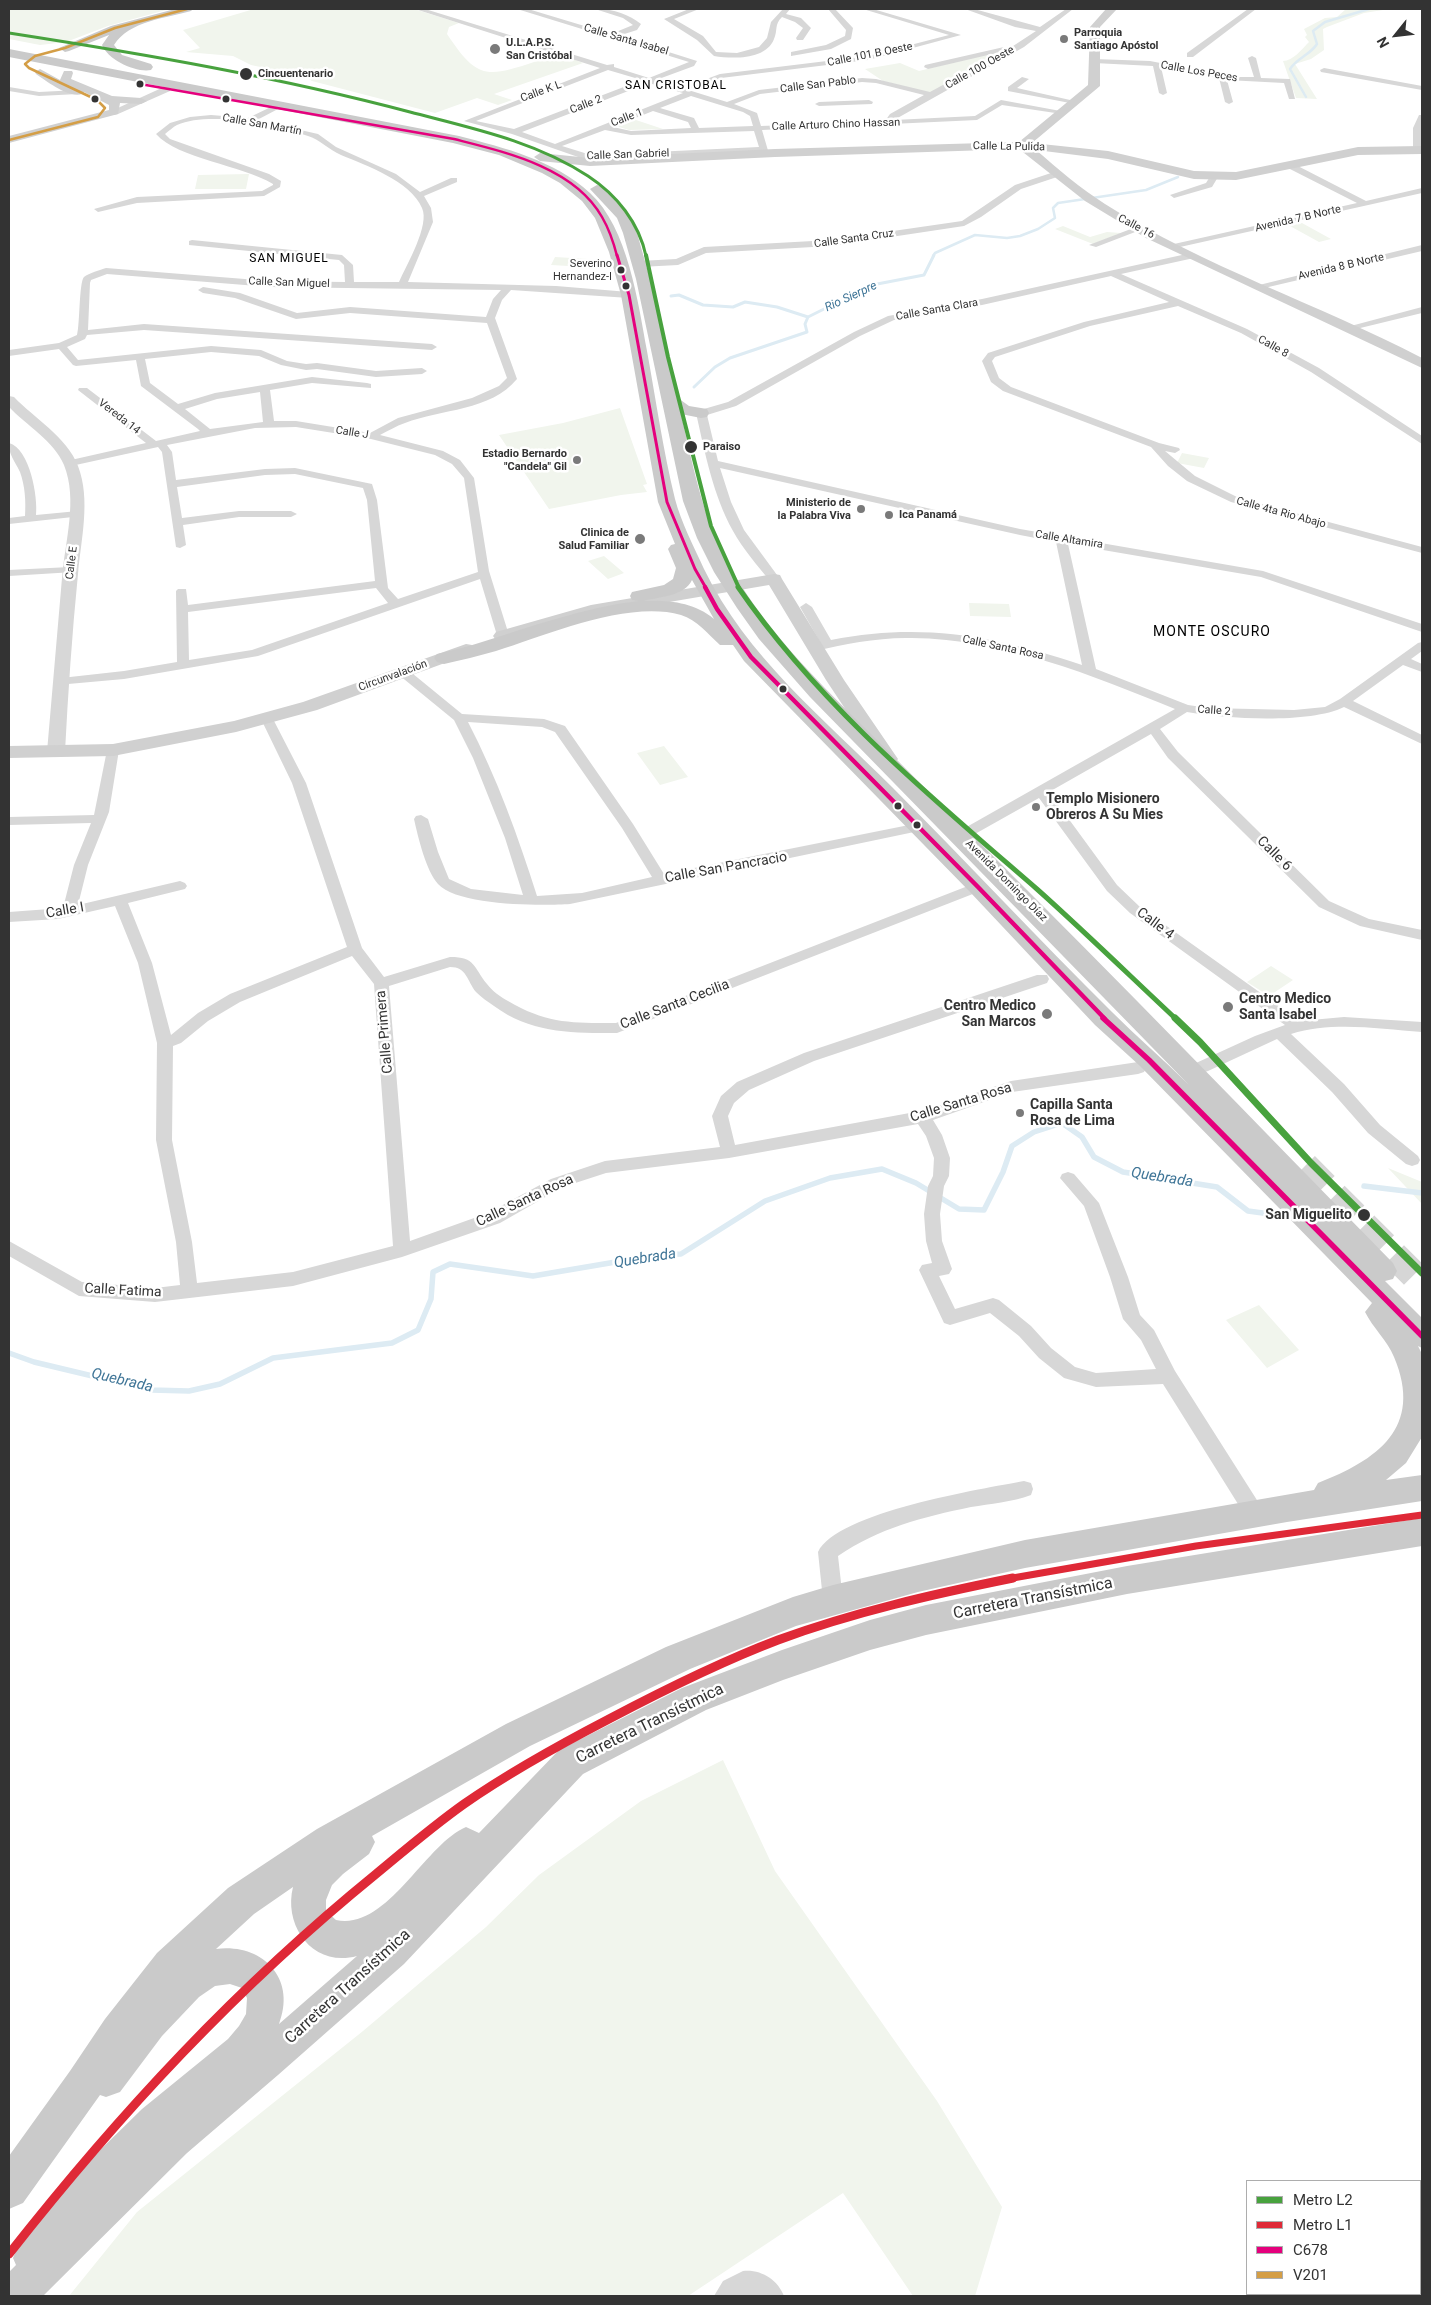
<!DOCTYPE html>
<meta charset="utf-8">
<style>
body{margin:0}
#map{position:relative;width:1431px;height:2305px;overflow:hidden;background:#fff;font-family:Roboto,sans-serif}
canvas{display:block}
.frame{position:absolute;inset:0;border:10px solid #333;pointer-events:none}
.legend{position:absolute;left:1246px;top:2180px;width:175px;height:115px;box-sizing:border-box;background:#fff;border:1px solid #adadad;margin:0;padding:6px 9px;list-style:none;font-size:15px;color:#333}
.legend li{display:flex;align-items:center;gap:10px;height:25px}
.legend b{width:25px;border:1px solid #adadad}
.north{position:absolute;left:1371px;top:10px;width:50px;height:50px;-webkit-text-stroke:4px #fff;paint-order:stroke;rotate:241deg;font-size:14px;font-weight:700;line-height:20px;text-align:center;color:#333}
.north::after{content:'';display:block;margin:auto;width:18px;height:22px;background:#333;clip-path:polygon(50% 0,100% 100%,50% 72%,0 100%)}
</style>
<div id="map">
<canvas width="1431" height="2305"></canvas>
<div class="frame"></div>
<ul class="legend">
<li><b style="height:6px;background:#48a23e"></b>Metro L2</li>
<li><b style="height:6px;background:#df2937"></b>Metro L1</li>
<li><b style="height:6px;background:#e5007d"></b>C678</li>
<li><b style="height:6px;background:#d49e46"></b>V201</li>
</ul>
<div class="north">N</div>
</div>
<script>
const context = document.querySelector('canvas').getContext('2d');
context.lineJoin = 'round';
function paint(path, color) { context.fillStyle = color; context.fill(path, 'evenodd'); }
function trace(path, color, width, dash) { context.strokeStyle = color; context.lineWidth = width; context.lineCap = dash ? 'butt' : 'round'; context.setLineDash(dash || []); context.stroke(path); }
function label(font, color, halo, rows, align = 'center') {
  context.font = font + ' Roboto,sans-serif'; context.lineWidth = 5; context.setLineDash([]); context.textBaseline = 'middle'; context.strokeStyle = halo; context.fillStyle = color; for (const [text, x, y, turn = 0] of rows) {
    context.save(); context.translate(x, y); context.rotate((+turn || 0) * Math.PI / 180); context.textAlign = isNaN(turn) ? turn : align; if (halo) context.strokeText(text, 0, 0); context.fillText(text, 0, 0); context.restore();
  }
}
paint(new Path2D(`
 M9,9H162L166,10L108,26L66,42L40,45L9,39Z
 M254,9H414L459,23L449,27L447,34C477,79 486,78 534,62C541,60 550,54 557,55C565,55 575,60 583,63L494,94L512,100L498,105L477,98L435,113L312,81L303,76L251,65L233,56L186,52L200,48L183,30Z
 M1346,9H1416L1383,10L1364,13L1327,27L1323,29L1324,50L1311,59L1295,64L1317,99L1296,98L1283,61C1293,61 1302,49 1309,42L1305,37L1307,35L1304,29L1325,18L1337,17Z
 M1000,51L1004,52L931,93L883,81L865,69L900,63L919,71Z
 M633,119L663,129L629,130L616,126Z
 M249,174L246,189H195L198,175Z
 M1302,223L1331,239L1319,242L1290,226Z
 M1063,226L1090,237L1107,232L1121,233L1093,244L1055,229Z
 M555,257L589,259L586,267L551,265Z
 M620,408L647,484L643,485L647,492L621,495L549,509L499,435L563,423Z
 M1182,453L1209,458L1204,468L1177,463Z
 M604,556L624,573L608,579L588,561Z
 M969,603L1009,604L1011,617L970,616Z
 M664,746L688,777L660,785L637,753Z
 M1271,966L1293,980L1269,996L1247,982Z
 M1388,1168L1422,1182V1204Z
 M1259,1305L1299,1350L1267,1368L1226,1320Z
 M723,1760L775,1871L937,2101L1002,2207L975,2296H913L843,2193L688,2296H69L137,2212L363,2031L486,1927L539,1875L641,1801Z`), '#f1f5ed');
trace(new Path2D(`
 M1306,97L1290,69C1297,58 1310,55 1317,44L1313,31L1325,22L1369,9
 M933,256L935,253L975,235L1007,238L1020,236L1038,229L1055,218L1053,208L1058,203L1146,190L1178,177`), '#ddebf3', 2.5);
trace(new Path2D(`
 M671,296L679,295L703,305L733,307L745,302L777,307L808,317
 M694,387L715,367L730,358L807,332L805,324L808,317L872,285L924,275L934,255`), '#ddebf3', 3);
trace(new Path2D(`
 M1364,1186L1422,1193
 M9,1353L34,1362L151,1390L189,1391L220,1384L273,1358L392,1343L418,1330L431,1299L433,1272L450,1264L533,1276L657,1255L681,1254L765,1201L830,1178L882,1169L916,1183L959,1209L984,1210L1003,1172L1012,1146L1034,1132L1062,1123L1082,1137L1094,1157L1123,1172L1217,1187L1248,1211L1270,1214`), '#ddebf3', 5.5);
trace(new Path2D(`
 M1305,1166L1422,1283`), '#d6d6d6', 28, [28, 14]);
paint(new Path2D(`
 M415,9H425L607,65L614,64V67L649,78L689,62L517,9H528L611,34L633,25L623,18L595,9C610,8 629,14 641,24L637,30L618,36L697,61L694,66L656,80L727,102L759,90L862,78L876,79L930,92L1005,51L928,69L924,67L925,65L1004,47L1007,50L1036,31L1015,27L965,9H974L1040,27L1066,9H1073L1024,47L894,120L975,116L1001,100L1066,112L1062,114L1002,105L977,120L762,130L769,154L765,156L760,152L581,158L512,134L464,121L600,68ZM608,70L642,80L514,129L476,121ZM862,82L876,83L924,95L890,114L885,121L761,126L757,113L734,104L760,94ZM649,83L683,93L555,144L522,132ZM691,96L743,112L750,116L753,126L699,128L694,118L660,108ZM653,111L688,122L691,128L631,131L613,127ZM605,130L631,135L754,131L759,147L591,155L562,146Z
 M689,9H699L674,19L703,36L716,52L737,53L759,47L767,38L771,22L783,9H790L786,14L801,18L811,28L803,40H797L796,38L803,28L795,22L782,17C774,25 778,30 774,39C766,60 733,59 714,56L697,40L664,19Z
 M828,9H835L853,28L851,39L831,49L791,56V52L826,45L845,36L846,30Z
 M863,9H873L961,35L868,60L721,78L689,89L685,87L720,74L868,56L949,35Z
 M1248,9H1256L1193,57H1187V53Z
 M1252,56L1256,58L1261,78L1290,79L1295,99H1289L1284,83L1227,80L1233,102L1229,104L1225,102L1219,78L1161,67L1167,93L1163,95L1159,93L1153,66L1094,63L1090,61L1094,59L1150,61L1233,77H1254L1248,58Z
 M1324,68L1422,86V90L1321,72L1320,70Z
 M1022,77L1029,79L1017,88L1079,102L1075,104L1008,91V87Z
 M9,87L39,92L78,90L82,92L78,94L39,96L9,91Z
 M869,100L873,102L872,104L819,106L815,104L819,102Z
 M275,105H278V109L257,120L318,134L336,147L396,174L420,192L451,178H457V182L424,196L431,208L433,222L408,282L556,286L629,292L634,295L629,298L511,290L502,300L495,318L517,379C491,411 441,409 405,423C396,426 388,431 380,435L443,451L460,460L474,478L489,571L508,632L502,636L496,632L480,579L258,656L124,679L57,685L55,682L57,679L61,678L124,671L177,662L176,591L178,589H186L188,605L375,581L367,500L363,488L295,474L265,475L177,487L182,518L239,511H291L297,514L291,517H239L183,525L186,545L180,548L176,547L162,452L158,447L71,466L66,463L71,460L146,443L78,390L79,388H87L156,441L200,431L198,429L141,386L136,360L76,366L73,365L59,349L9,356V350L59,343L77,335C80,324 79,282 84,277C89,273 100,270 106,268L270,281L345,282L344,265L339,260L189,245V241L192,240L342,255L353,265L354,282H399C407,264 430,225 422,208C411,181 365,165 341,155C329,150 319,139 308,136C275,125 210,111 177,125C173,127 169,131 165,134L170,139L269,174L281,181L280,187L264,196L137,203L98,212L94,209L137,197L262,191L273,185V184C242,165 178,159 156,134L170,123L190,117L211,115L248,118ZM107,274L270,287L501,290L493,299L486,317L350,307L297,313L240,293L203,287L198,290L203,293L235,298L296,319L350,313L487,323L507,378L499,386L472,398L398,418L370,433L296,421H274L270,390L312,383L371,388V384L367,383L312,377L215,393L178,404L150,383L145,359L211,352L259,356L281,365L306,370L317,369L376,377L422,374L427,371L422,368L376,371L317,363L306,364L287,361L261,350L211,346L78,360L67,347L85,339L87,335L144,330L432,350L437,347L432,344L144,324L88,330L90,283L91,280ZM260,392L263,422L210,429L185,409L217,399ZM296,427L371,439L435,455L452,464L464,478L478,572L398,599L388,588L377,500L372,484L295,468L265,469L176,480L172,452L167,445L255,428ZM376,588L388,603L252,650L189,660L188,612Z
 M1419,115H1422L1421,150L1417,152L1413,150V128Z
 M1286,163H1292L1366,201L1422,188V193L1171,249V245L1174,244L1357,203L1286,167Z
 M1057,171L1061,174L1060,176L1021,189L981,217L964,226L831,246L706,253L678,265L640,267L635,264L640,261L676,259L704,247L831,240L962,221L1015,185Z
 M1211,175L1218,177L1212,187L1174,198L1170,195L1206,183Z
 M1136,227L1143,229L1096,247L1089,245Z
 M1422,245V251L1260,289L1255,286Z
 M1191,253L1196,256L1194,258L1121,274L1247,329L1319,368L1422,436V444L1311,372L1241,333L1178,306L1090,326L995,357L992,361L999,378L1011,387L1159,443L1179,448L1180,450L1175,453L1165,451L1195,476L1239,498L1422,547V553L1231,502L1187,481L1168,466L1151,447L1003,391L991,382L982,361L988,353L1084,322L1169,302L1111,276L982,305L894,320L860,336L736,406L707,415L718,461L1020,529L1263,571L1422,624V632L1261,577L1068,544L1096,669L1188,705L1209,708L1294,710L1325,707L1340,699L1418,643L1422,642V651L1411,659L1422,664V672L1403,665L1353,701L1422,735V744L1344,707C1310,724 1226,719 1187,712L1160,729L1178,752L1329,901L1369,919L1422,930V940L1360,926L1319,907L1168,758L1151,734L1049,792L1117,885L1140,907L1300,1021L1344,1017L1422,1022V1032C1379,1029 1333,1021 1291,1034L1344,1084L1380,1125L1418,1156L1420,1160L1418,1164L1412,1166L1406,1164L1368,1133L1332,1092L1277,1039L1208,1071L1202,1073L1196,1071L1194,1067L1196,1063L1255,1036L1285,1025L1130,913L1107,891L1039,798L966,839H956L954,836L956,833L1175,709C1091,675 1004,639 912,638C879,637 846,644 814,651L808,647L810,644L820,642L800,607L806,603L812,607L831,640C922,622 995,636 1082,665L1056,542L1020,535L720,468L731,502L744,530L780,579L774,582L770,581C757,565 743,549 733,531C713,495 705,453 696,413L697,411L728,402L854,332L888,316L982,299Z
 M1422,307V313L1352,330L1347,327Z
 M9,443C30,449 38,497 36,515L78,511L84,514L82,516L9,524V518L25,516C26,501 25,486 20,472C15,461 8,454 9,443Z
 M70,567L74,568L76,570L74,572L9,576V570Z
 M403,668L407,669L462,714L544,719L565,726L633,824L664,874L919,823L926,827L919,831L570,904C542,906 458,906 438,884C426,871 418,837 414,819L416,816L421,815L428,819L438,852L449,879L471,889L523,895L505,838L473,758L454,720L399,675L397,672L399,669ZM468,722L542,727L555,732L622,828L652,877L582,893L537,896C518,836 497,778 468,722Z
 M267,715L273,719L306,783L362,948L384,977L450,957C476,957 473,967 487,984C492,991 501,997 508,1001C547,1024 572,1023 616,1023L973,884H983L985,887L983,890L617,1033C573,1033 532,1034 494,1006C488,1002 481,997 476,992C467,981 467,967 450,967L389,986L410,1241L488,1213L551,1179L605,1161L720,1147L712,1116L721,1096L737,1082L804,1053L1037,975H1047L1049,979L1047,983L814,1061L749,1090L734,1103L728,1116L735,1145L926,1110L1011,1081L1138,1062L1144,1064L1146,1068L1144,1072L1138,1074L1012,1092L933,1120L942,1135L950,1158L949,1176L944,1186L940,1214L942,1241L952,1269L949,1274L939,1276L955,1309L993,1298L999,1300L1031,1326L1051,1348L1075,1367L1096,1373L1156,1369L1141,1340L1123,1319L1110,1277L1084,1206L1060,1178L1062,1174L1068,1172L1074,1174L1099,1203L1128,1277L1140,1315L1154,1330L1175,1371L1262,1508L1265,1514L1262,1520L1255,1522L1248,1520L1163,1384L1096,1387L1064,1378L1039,1358L1019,1336L990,1313L950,1325L944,1323L919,1270L922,1265L932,1263L926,1241L924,1214L928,1186L933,1176L934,1158L926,1136L918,1124L729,1158L606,1173L563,1187L500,1223L402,1257L293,1286L155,1302L79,1296L9,1256V1241L82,1282L155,1288L180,1285L176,1242L156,1140L157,1043L138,963L115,906L58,919L9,922V912L63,908L74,865L91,823L9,825V817L94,815L107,750L108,747H118L119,750L109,812L88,865L78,905L180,881L185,883L187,886L185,889L128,903L152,963L171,1035L198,1013L230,994L347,947L292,783L261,719ZM352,956L374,984L393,1246L293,1272L197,1283L192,1242L172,1140L173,1046L181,1043L208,1021L240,1002Z
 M1024,1481L1031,1483L1033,1489L1031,1495C1012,1502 990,1504 971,1507C923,1517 879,1528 838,1556L843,1600L840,1606L833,1609L826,1606L823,1600L818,1552C837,1512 982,1489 1024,1481Z
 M743,2271C761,2269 778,2280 784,2296H714L723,2281Z`), '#d7d7d7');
paint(new Path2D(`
 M166,86L170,87V91L118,114L114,115L109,112Z
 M9,396L14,397C34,418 67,437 78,466C91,500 81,539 78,574C72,634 68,693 65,752L62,756H50L47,752C52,694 57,636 62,578C65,541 78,500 64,465C54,441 26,425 9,407Z`), '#d7d7d7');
paint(new Path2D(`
 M1106,9H1117L1100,27V86L1032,143L1108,151L1194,171L1236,172L1358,147L1422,146V154L1358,155L1236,180L1194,179L1108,159L1036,150C1058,169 1080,188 1105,204C1204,267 1319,304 1422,358V368L1146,238L1085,201L1019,149L775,157L590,166L540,161L534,157L540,153L590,158L775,149L1019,142L1088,85L1090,27Z
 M40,69L60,80L64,71H72L73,73L71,79L112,96L141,98L147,101L141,104L120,103L118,114L9,143V136L109,110V105L84,92L82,94C68,98 48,82 36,74L35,72Z
 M774,574L780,575L782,579L844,680L898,759L895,763L888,765L881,763L826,680L769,585L593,615L502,641L496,640L493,636L496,632L591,605Z
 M466,644L472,645L475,649L472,653L317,710L236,732L113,756L9,758V746L113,744L234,721L303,702Z`), '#d0d0d0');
paint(new Path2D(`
 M175,9H193L191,11C166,18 129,21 114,45L122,55L151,64L153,67L151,70C136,73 108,60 102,45L109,35L69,51L65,52L59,48L111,26Z
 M9,49L459,136C505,148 554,160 590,193C628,228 638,302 647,351C656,400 663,450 675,499C681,522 694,547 704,569C746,656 824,719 892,787C966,861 1037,938 1112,1012C1137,1037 1164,1060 1189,1085L810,697L759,639L737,608L714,572L697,538L683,501L636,279L623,233L617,218L590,189L597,185L602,186L628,214L637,233L650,279L678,398L689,406L707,409L709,413L707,417L701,418L681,414C694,470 704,525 734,574C771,636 822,686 873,736C909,772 945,808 981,844C1120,982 1256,1123 1393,1263L1397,1271L1393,1279L1385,1281L1422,1318V1348L1418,1346L1422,1354V1437L1406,1463L1386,1480L1422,1475V1501L1287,1522L1025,1568L918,1592L796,1626L690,1669L530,1746L372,1836L375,1842L369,1854L343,1874L332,1885L326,1900V1911L336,1920C387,1931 425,1844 466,1827L479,1833L559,1750L682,1688L782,1650L870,1620L926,1605L1127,1566L1422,1518V1546L1127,1594L926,1635L870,1650L783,1680L706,1710L583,1774L404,1964L278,2075L187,2153L43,2296H9V2272L16,2265L13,2258L19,2244L90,2160L142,2109L228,2039L239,2026L246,2014L247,1998L242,1988L230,1984L215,1986L199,1997L162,2036L120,2092L106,2097L100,2095L23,2203L9,2209V2156L70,2071L105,2019L157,1953L228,1888L317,1829L506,1724L666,1647L793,1597L833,1585L1025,1540L1314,1490L1318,1483C1377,1460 1424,1428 1394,1357C1387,1340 1373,1328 1365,1312L1372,1303L1140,1066L1095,1025L970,892L744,661L733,645H720C708,634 697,620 681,615C627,600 548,635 496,651C479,656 461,660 444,664L437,662L434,658L437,654C452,650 467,647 482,642C533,626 583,608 638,601L632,600L630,596L632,592L664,585L673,579L676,568L668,549L671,545L675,544L658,502L621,295L609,252L595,218L582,201L560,183L542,173L499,155L453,143L9,57ZM692,580L714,619C694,602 668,600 643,601C659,597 685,596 692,580ZM293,1887C283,1927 314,1968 357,1956L279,2024C297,1978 262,1943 216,1949L254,1914Z`), '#cacaca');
trace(new Path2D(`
 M140,84L454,139C505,152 574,167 602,217C609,229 614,244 617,256`), '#e5007d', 2.5);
trace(new Path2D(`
 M617,255L629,295L667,502L695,569L706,588`), '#e5007d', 3);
trace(new Path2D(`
 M705,587L717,609L751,657L978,887L1105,1019`), '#e5007d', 4.5);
trace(new Path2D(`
 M1103,1018L1149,1060L1422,1336`), '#e5007d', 5.5);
trace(new Path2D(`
 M9,140L98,117L105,108L97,100L29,68L25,64L35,56L65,48L115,28L187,9`), '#d49e46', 2.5);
trace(new Path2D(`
 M9,33C144,54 278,77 410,112C471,128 535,141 588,176C617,195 639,223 646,256`), '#48a23e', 3);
trace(new Path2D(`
 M646,255L668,357L711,526L739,588`), '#48a23e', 4);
trace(new Path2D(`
 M738,587C819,705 931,797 1038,890C1085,932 1130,976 1176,1019`), '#48a23e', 5);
trace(new Path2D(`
 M1175,1018L1200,1042L1311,1163L1422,1273`), '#48a23e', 7);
trace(new Path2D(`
 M1007,1579L1196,1546L1422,1515`), '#df2937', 7);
trace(new Path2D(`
 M9,2254C120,2113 237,1987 376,1874C405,1850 433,1826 464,1804C510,1772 559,1745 609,1719C664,1690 720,1662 778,1640C854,1612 934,1594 1013,1578`), '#df2937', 9);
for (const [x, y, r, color] of [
 [1064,39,5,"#7a7a7a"],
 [495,49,6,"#7a7a7a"],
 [246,74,7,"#333"],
 [140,84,4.5,"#333"],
 [95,99,4.5,"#333"],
 [226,99,4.5,"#333"],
 [621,270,4.5,"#333"],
 [626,286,4.5,"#333"],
 [691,447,7,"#333"],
 [577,460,5,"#7a7a7a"],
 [861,509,5,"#7a7a7a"],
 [889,515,5,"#7a7a7a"],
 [640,539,6,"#7a7a7a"],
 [783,689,4.5,"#333"],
 [898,806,4.5,"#333"],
 [1036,807,5,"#7a7a7a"],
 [917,825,4.5,"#333"],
 [1228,1007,6,"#7a7a7a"],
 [1047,1014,6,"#7a7a7a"],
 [1020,1113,5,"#7a7a7a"],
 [1364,1215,7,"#333"]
]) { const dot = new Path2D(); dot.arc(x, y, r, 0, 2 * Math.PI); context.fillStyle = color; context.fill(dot); trace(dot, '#fff', 2); }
label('bold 11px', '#333', '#fff', [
 ["Parroquia",1074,33],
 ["Santiago Apóstol",1074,46],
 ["U.L.A.P.S.",506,43],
 ["San Cristóbal",506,56],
 ["Estadio Bernardo",567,454,"right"],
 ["\"Candela\" Gil",567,467,"right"],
 ["Ministerio de",851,503,"right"],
 ["la Palabra Viva",851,516,"right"],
 ["Ica Panamá",899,515],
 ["Clinica de",629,533,"right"],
 ["Salud Familiar",629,546,"right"]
], 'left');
label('11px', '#333', '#fff', [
 ["Calle Santa Isabel",626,40,16],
 ["Calle 101 B Oeste",870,55,-11],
 ["Calle 100 Oeste",980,68,-29],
 ["Calle Los Peces",1199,72,10],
 ["Calle San Pablo",818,85,-7],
 ["Calle K L",541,92,-20],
 ["Calle 2",586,105,-21],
 ["Calle 1",627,118,-21],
 ["Calle San Martín",262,125,10],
 ["Calle Arturo Chino Hassan",836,125,-2],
 ["Calle La Pulida",1009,147,1],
 ["Calle San Gabriel",628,155,-2],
 ["Avenida 7 B Norte",1298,219,-13],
 ["Calle 16",1136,227,28],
 ["Calle Santa Cruz",854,239,-8],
 ["Avenida 8 B Norte",1341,267,-13],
 ["Calle San Miguel",289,283,2],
 ["Calle Santa Clara",937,310,-10],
 ["Calle 8",1273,347,29],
 ["Vereda 14",119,417,38],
 ["Calle J",352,433,9],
 ["Calle 4ta Rio Abajo",1281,513,15],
 ["Calle Altamira",1069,540,9],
 ["Calle E",72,563,-83],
 ["Calle Santa Rosa",1003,648,12],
 ["Circunvalación",393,676,-20],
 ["Calle 2",1214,711,4],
 ["Avenida Domingo Díaz",1006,881,45]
]);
label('bold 11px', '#333', '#fff', [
 ["Cincuentenario",258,74],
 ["Paraiso",703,447]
], 'left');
label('11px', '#333', '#fff', [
 ["Severino",612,264],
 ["Hernandez-I",612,277]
], 'right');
context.letterSpacing = '1px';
label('12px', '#000', '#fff', [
 ["SAN CRISTOBAL",676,86],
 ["SAN MIGUEL",289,259]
]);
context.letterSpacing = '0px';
label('italic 12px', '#3f7597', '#fff', [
 ["Rio Sierpre",851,297,-25]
]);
context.letterSpacing = '1px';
label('14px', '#000', '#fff', [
 ["MONTE OSCURO",1212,632]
]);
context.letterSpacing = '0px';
label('bold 14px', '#333', '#fff', [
 ["Templo Misionero",1046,799],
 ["Obreros A Su Mies",1046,815],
 ["Centro Medico",1239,999],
 ["Santa Isabel",1239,1015],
 ["Centro Medico",1036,1006,"right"],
 ["San Marcos",1036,1022,"right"],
 ["Capilla Santa",1030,1105],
 ["Rosa de Lima",1030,1121]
], 'left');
label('14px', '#333', '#fff', [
 ["Calle 6",1274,854,45],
 ["Calle San Pancracio",726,868,-10],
 ["Calle I",65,911,-10],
 ["Calle 4",1155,924,37],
 ["Calle Santa Cecilia",675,1005,-21],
 ["Calle Primera",385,1032,-95],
 ["Calle Santa Rosa",961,1103,-17],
 ["Calle Santa Rosa",525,1201,-25],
 ["Calle Fatima",123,1291,3]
]);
label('bold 14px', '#333', '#fff', [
 ["San Miguelito",1352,1215]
], 'right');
label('italic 15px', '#3f7597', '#fff', [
 ["Quebrada",1162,1178,9],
 ["Quebrada",645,1259,-9],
 ["Quebrada",122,1381,13]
]);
label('16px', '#333', '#fff', [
 ["Carretera Transístmica",1033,1599,-11],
 ["Carretera Transístmica",650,1724,-26],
 ["Carretera Transístmica",348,1987,-42]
]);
</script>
